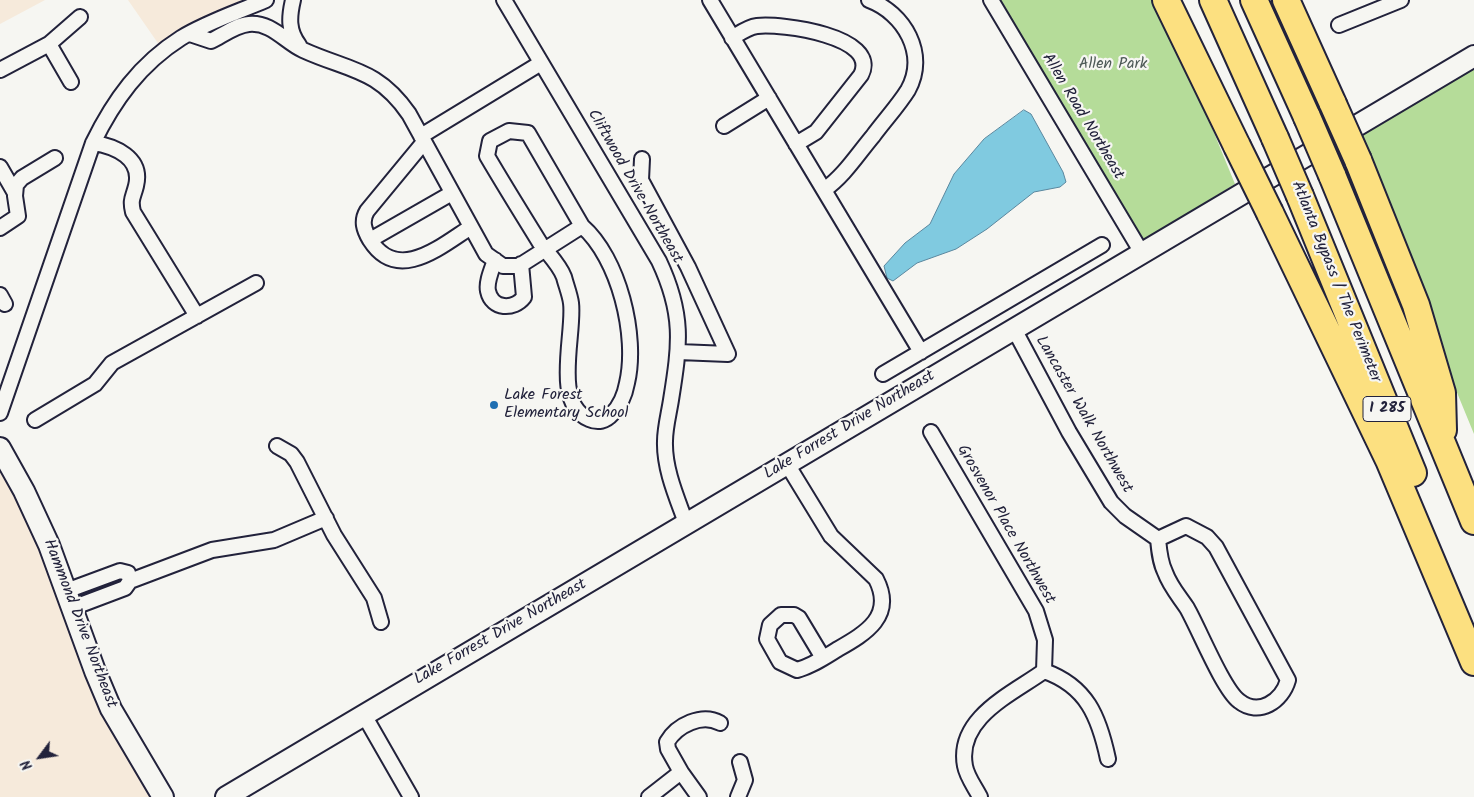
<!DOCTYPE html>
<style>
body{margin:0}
#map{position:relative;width:1474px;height:797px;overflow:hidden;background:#f6f6f2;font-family:Kalam,sans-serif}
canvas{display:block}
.north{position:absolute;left:15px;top:732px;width:50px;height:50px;-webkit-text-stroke:4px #f6f6f2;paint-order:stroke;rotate:239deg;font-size:14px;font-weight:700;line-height:20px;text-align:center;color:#22223b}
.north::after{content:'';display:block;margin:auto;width:18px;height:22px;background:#22223b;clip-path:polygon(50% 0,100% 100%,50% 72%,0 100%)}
</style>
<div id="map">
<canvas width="1474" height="797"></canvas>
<div class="north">N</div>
</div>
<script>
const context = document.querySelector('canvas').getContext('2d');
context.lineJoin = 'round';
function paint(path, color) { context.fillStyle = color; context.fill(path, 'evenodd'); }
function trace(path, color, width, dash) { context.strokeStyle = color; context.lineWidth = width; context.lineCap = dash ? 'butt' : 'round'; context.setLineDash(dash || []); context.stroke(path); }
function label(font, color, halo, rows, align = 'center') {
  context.font = font + ' Kalam,sans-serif'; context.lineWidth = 4.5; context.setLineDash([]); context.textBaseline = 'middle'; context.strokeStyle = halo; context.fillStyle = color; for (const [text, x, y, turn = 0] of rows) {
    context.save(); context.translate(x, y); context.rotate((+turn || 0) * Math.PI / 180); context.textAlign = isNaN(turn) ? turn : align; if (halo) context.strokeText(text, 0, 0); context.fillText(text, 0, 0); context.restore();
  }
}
paint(new Path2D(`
 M0,0H45L0,24Z
 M128,0H267L162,49Z
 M0,445L160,797H0Z`), '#f6eadb');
paint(new Path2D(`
 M1001,0H1151L1185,62L1235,184L1141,242Z
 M1474,50V434L1350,132Z`), '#b5dc99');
const water = new Path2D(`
 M1024,110L1031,114L1063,172L1066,182L1060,187L1034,192L987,229L956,249L917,263L893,281L887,278L884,266L905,243L930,224L954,174L984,139Z`);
paint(water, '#80cae0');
trace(water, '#5a879e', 1);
const street = new Path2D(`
 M293,0C289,17 288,31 299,45
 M504,0L659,261C684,314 680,344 671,400C669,413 665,428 665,441C664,469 677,498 686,523
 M710,0L921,352
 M991,0L1142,253
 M1339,25L1401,0
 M190,34L211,41C223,35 236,25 249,24C272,22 285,42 303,50C349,71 377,68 409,114L486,254L503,266H519L582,226
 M732,38C740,33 748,27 757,26C780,23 881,36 861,75L816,132L796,144
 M49,44L71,82
 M0,70L49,44L80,17
 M724,126L769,98
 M509,131L528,133L582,226C619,258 638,336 627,383C625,394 620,406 612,414C606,421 598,423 589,419C552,404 575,333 571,303C570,295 566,285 564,277C559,264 548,254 540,243C522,214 504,185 487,156L490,141Z
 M421,136L541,63
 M424,142L367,211C361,221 364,230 370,240C398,284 441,246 471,227
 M93,143C115,146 143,158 136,186C133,198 130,199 133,212L197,316
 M642,159L641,180L688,267L728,354L679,352
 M0,167L15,193
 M824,190C844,176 857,155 873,136C884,121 898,106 908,90C928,54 904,13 869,0
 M0,228L18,216L15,196L16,185L22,178L55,158
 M370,240L452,193
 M495,260C492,269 486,282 488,291C492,310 514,310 524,297L521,264
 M0,295L5,304
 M1014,329L1069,432L1111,502L1125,516L1158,539
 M883,374L1102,245
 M0,413L93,143C114,100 140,64 181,38C207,22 238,12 266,0
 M35,420L95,384L112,363L256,283
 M931,432L1036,611L1045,640L1044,671
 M277,446L291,454L297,462L334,535L374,598L381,622
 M787,464L831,536L876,579C895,616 866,633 838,649C825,657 812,666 797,670L780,662L767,639L770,625L781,615H794L799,618L823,658
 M1186,526L1207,537L1216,547L1288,680C1282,701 1259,717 1239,701C1223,689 1199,629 1187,608C1179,596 1170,586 1165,572C1160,562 1159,550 1158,539Z
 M66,591L120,571L128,573L130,581
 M72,608L125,588L130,581L212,550L274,540L326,518
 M1044,671C1087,686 1099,717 1108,759
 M364,715L411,797
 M681,772L699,797
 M649,797L681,772L668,749L667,742C677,725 702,713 720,723
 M738,797L745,780L740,762
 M980,797C975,787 967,777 965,766C956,718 1012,694 1044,671`);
const secondary = new Path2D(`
 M0,448L24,491L49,545L95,671L111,709L163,797
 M226,797L1474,56`);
const highway = new Path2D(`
 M1166,0L1237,146
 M1213,0L1275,138
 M1254,0L1307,117
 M1286,0L1333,104
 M1358,160L1416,305L1442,393L1443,430
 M1332,175L1474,521
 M1300,196L1413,473
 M1270,213L1389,460L1474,662`);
trace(street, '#22223b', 18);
trace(secondary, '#22223b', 24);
trace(highway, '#22223b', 30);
trace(street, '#f6f6f2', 14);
trace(secondary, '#f6f6f2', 20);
trace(highway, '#fce080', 26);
const highwayBridge = new Path2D(`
 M1333,104L1358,160
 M1307,117L1332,175
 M1275,138L1300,196
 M1237,146L1270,213`);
trace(highwayBridge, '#22223b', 30, []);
trace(highwayBridge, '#fce080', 26);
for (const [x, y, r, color] of [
 [494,405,5,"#1f6fb2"]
]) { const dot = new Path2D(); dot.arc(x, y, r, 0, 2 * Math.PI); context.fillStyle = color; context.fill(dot); trace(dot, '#f6f6f2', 2); }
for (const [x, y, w] of [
 [1387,409,48]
]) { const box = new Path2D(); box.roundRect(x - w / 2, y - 12.5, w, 25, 4); context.fillStyle = '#f6f6f2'; context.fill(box); trace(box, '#22223b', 1); }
label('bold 15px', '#22223b', null, [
 ["I 285",1387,409]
]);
label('16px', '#4e5a57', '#f6f6f2', [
 ["Allen Park",1113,65]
]);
label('16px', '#22223b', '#f6f6f2', [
 ["Allen Road Northeast",1082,117,59],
 ["Cliftwood Drive Northeast",634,187,60],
 ["Atlanta Bypass / The Perimeter",1335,282,68],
 ["Lancaster Walk Northwest",1083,415,60],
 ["Lake Forrest Drive Northeast",850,426,-31],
 ["Grosvenor Place Northwest",1005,525,60],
 ["Hammond Drive Northeast",79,624,69],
 ["Lake Forrest Drive Northeast",501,633,-30]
]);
label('16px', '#22223b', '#f6f6f2', [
 ["Lake Forest",504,396],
 ["Elementary School",504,414]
], 'left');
</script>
